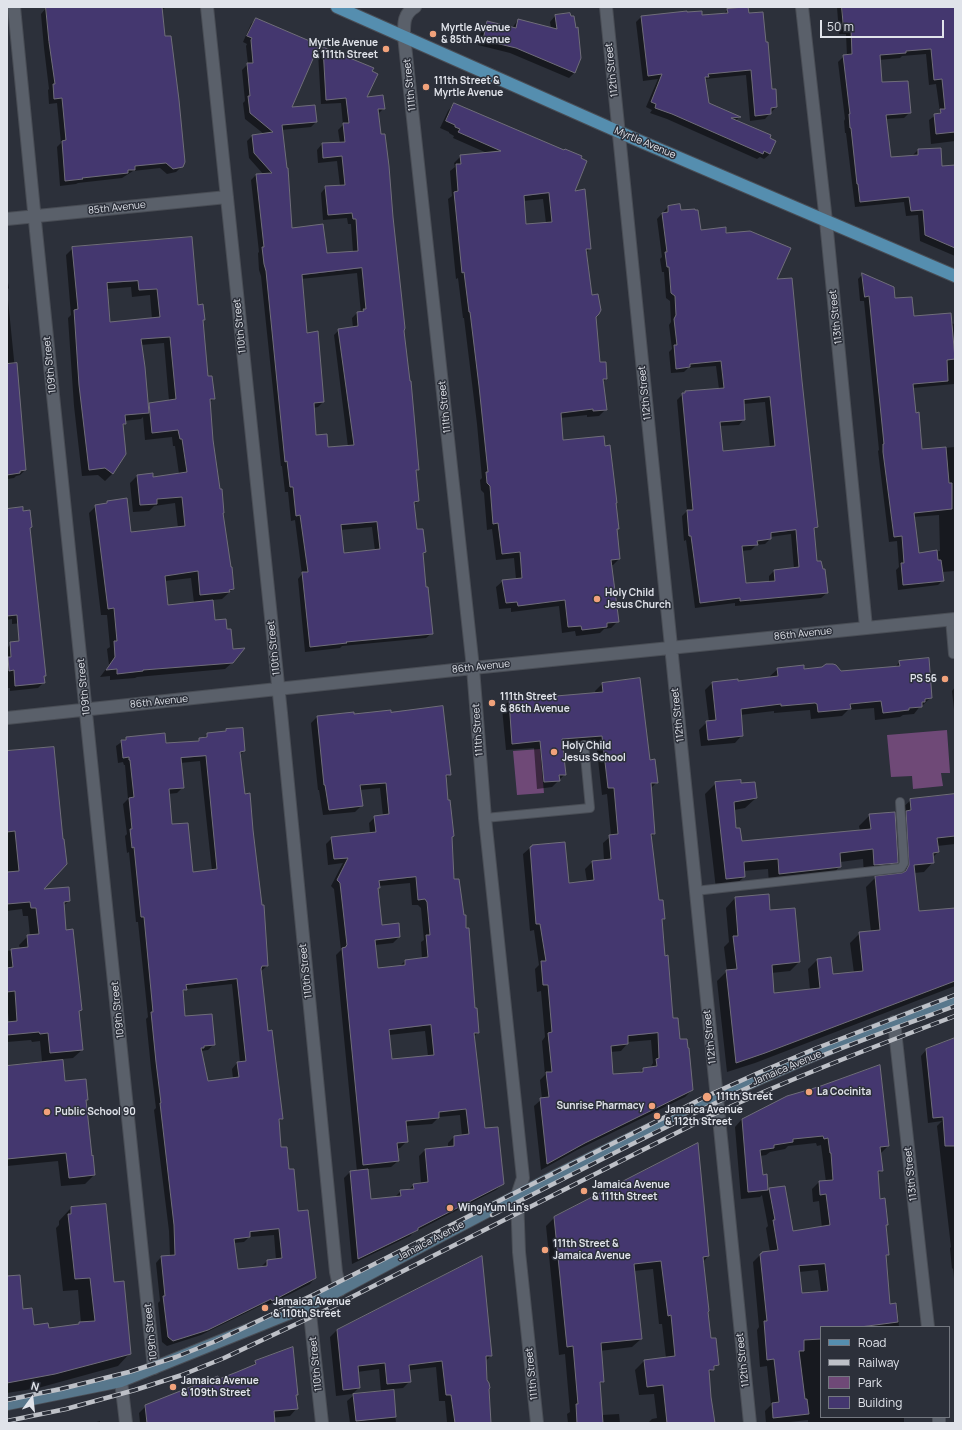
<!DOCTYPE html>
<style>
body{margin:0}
#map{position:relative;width:962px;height:1430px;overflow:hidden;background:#2c303a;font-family:Manrope,sans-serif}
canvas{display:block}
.frame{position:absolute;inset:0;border:8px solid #e0e3ea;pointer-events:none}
.legend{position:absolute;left:820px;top:1326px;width:130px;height:92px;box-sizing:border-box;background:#2c303a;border:1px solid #747880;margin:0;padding:5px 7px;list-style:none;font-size:12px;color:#e0e3ea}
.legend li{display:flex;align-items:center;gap:8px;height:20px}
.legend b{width:20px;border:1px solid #747880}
.north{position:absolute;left:12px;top:1378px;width:40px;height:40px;-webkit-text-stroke:3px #2c303a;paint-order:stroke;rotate:15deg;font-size:11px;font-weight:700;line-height:16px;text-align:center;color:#e0e3ea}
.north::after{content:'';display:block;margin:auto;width:14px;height:18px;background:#e0e3ea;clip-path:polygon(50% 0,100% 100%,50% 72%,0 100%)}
.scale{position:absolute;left:820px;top:20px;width:124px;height:18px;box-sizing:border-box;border:2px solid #e0e3ea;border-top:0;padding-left:5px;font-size:12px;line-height:14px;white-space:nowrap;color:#e0e3ea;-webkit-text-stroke:3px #2c303a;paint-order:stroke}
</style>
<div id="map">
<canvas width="962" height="1430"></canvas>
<div class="frame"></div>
<ul class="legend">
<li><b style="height:5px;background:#558eaf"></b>Road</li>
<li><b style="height:5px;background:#bdc0c7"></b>Railway</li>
<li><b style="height:11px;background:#6f4977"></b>Park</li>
<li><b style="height:11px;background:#44376f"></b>Building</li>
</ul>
<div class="north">N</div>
<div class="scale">50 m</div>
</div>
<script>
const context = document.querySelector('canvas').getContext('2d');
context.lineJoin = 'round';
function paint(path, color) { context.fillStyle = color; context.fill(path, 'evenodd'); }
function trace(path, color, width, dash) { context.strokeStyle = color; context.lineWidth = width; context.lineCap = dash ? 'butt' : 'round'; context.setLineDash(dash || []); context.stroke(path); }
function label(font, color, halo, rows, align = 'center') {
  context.font = font + ' Manrope,sans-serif'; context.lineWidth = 3; context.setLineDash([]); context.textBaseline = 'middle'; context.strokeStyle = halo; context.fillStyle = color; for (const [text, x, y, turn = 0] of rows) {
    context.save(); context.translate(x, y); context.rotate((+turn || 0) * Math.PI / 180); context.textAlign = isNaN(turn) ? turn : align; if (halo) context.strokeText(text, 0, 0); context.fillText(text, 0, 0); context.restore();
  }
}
paint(new Path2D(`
 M947,730L950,773H941L943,786L913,789L912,776L891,777L887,735Z
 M540,749L544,793L517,795L513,751Z`), '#6f4977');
paint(new Path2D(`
 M56,7H166L161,11L182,166L176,172L167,174L160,168L133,171L122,178L78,183L76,184L60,186L57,147L61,143L57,103L49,104L48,90L49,89L44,48L41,14L46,8Z
 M837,7H955V141L931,144L929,120L940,112L936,84L929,85L926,54L902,56L900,58L879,60L881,83L910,112L904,118L886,119L890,158L912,156L918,150L941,167L955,166V256L920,241L918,215L906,216L904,202L855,207L846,133H845L844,121L845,119L838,62L844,56H847L846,34H839Z
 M728,10L771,90L776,107L765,119L750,121L746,75L705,79L708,104L739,117L736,121L770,154L764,159L760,157L757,159L667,119L650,113L652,110L646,107L658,79L643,81L636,22L641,17L702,16L723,14Z
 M570,14L580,58L574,73L569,78L510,53L478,45L482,27L488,22L512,28L518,20L551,28L550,22L555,16Z
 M256,19L291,108L316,122L311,127L281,130L291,229L326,254L353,252L351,224H348L347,218L323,220L321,193L326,187L340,186L337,161L318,163L317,150L322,144L340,143L338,130L343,125L341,103L321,104L318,53L323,48L372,69L366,98L384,108L378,114L418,470L415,473L418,501L414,505L416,530L425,552L422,555L425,588L432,633L426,638L342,646L340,648L305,652L298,579L302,574L295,520L291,521L288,492H285L282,466H281L261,276L259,270L258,253L259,252L251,180L256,175H264L249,158L247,141L252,136L264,134L245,119L243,103L245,101L242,70L248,64L246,46L247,44L243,42L251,24ZM357,273L361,313H357L352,318L353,328L339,330L334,335L348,447L327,449L315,436L313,408L318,407L323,402L306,334L301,279ZM372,527L375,551L343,554L340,530Z
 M454,104L573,192L590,248L586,253L595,317L599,363L606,379L603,382L606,409L599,416L587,417V415L560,418L563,441L616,503L615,504L618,529L616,531L619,559L613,565H611L618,621L611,628L604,629L600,633L576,636L575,631L562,633L559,606L511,612V608L499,609L496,587L503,581L516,579L514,558L496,560L492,529L487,530L484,493L481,490L480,480L482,478L477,424L464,318H463L458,278L456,279L448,199L452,196L450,171L455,167L454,163L461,156L487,153L453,138L454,136L449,133V132L440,128L448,111ZM543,199L546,223L525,225L523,201Z
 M668,207L680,211L700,231L725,234L776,281L817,527L813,531L816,562L827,593L821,598L735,606V603L695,608L686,540L684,541L682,516L687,511L677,400L685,392L719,389L716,366L688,368L684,372L671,373L669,352L672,349L669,325L671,322L670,301L666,298L664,272H662L660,259L662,257L657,219ZM765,402L770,448L722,452L719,426L739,425L744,419L743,404ZM791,534L794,569L774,571L769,576V582L745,584L741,551L751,550L756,545L765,544L770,539V537Z
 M73,248L197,306L202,321L207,377L214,398L209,403L212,440L233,589L222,599L212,600L214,621L233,662L225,669L137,677L135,678L110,680V676L100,677L109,665L107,649L110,647L107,615H101L89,513L96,506L104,504L107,502L130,533L178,528L175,503L154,506L149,511L133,512L130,483L137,476L152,478L179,474L175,446H173L172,437L145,440L143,417L141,419L124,421L125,424L122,426L125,454L112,474L105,481L98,475L82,476L74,406L68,318L71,315L66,255ZM131,287L132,297L150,295L152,319L109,323L106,289ZM164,343L169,401L149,404L147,406L141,345ZM191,578L194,603L167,606L165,581Z
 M863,274L894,299L913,317L955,324V394L954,384L913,388L915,414L921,450L955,447V571L942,572L943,580L938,585L898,590L896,570L899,567L897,541L889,542L878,451L879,450L864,301H860L858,279ZM939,515L940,551L918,554L913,517Z
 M7,277L9,288L7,290L25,470L20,475L16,476L14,478L7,479Z
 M7,510L22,512L31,527L29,529L33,622L12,624V619L7,620Z
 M10,645L43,677L44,682L38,688L10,691V688H7V648Z
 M900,662L931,697L923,705H921L914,714L903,715L900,717L875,720L874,708L848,710L842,716L811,719L810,710L774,713V711L740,715L742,735L735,743L701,746L699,730L707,722H709L705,690L712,683L737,682L770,678V676L778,669L840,672L895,667Z
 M602,684L649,761L657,782L650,789L654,834L650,838L658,901L664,919L661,921L672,1019L692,1090L685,1097L577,1150L541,1170L534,1106L542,1099L540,1080L545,1075L542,1041L545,1037L541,991L537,992L535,969L539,965L534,930L530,931L523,854L530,848L568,884L587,882L585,869L592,862L604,861L603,843L611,836L607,794L602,795L596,742L562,745L565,774L552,787L537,789L534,748L506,750L502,708L509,701L596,694L595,691ZM651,1040L653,1063L650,1068L643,1069L639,1073L612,1076L610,1052L621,1051L627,1044V1042Z
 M955,687V719L952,691Z
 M390,713L450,774L445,779L447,801L453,836L451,838L453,880L465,929L474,1010L478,1032L474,1037L484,1130L503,1184L496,1190L413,1233L410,1236L352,1264L344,1178L350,1172H357L336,955L341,950L334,889L331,886L343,863L328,865L326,844L332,838L370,833L369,823L375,817L383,816L380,788L360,790L362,805L355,812L323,815L319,790H318L311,723L317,717ZM410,883L412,905H418L421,908L424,940L421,942L422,959L405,961L400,966L377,969L375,945L393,943L399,937L381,926L377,889L378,886ZM425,1031L428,1056L391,1060L389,1035ZM460,1115L462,1136L454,1137L448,1143V1147L425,1150L419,1156L421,1184L414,1185L407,1191H401L394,1198L371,1200L367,1169L391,1167L398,1161L396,1149L400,1148L406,1142L405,1126L432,1124L439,1117Z
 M226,730L244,751L239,756L267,966L261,971L267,1032L282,1118L279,1122L281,1148L288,1170L298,1213L315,1278L310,1284L266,1306V1303L201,1335L167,1346L162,1342L158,1303L160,1301L156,1263L161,1257L170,1256L169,1231L154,1110L156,1108L151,1068L146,1019L148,1017L138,922H136L129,852L127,853L125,836L127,834L123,804L128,799L125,765H124L123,762L118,763L116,746L127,738L165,744L196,742L208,734L224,732ZM200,761L212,871L192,873L172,825L168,794L177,793L183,787L180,763ZM232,984L240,1063H237L232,1069L233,1079L208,1082L201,1051L208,1050L214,1044L184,1017L182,993L186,989ZM274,1235L276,1260L267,1261L261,1267L237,1270L233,1243L244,1242L249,1237Z
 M7,752L42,890L69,901L63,906L65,931L81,1010L78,1013L82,1050L73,1058L42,1061L40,1041L32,1042L31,1040L7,1042V1023H9L7,1002V951L20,949L19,945L28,936H30L28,916H23L22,909L7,911Z
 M716,783L740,784L756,798L745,808L734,810L735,829L741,843L860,831L859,826L870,815L897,862L886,873L864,875L863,859L840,862V866L830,877L769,884L768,869L743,871L744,877L733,887L716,889L705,794Z
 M955,795V844L937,846L938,852L933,857V862L924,872L914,873L918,913L955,909V986L755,1063L727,1072L717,981L727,971L724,947L729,942L726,908L735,898L769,911L799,962L790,971L771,973L773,994L810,990L808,969L817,960L832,975L854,973L850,943L860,933L871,932L866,887L876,877L900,875L897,821L902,816L901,809L911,800Z
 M955,1039V1083L946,1116L942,1120L955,1119V1288L953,1268L952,1269L950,1248L951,1247L937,1126L942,1121L928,1123L921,1056L926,1050Z
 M7,1067L64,1082L87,1100L85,1101L94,1175L85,1184L61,1186L58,1161L7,1166Z
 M742,1119L888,1146L881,1153L882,1170L877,1175L879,1200L887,1224L886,1226L888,1254L885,1258L889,1305L897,1304L899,1327H821V1417H904V1423H808V1420L781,1423H766L765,1411L771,1405L767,1366L760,1367L757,1330L759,1327L753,1262L762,1253L770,1252L766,1228L768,1226L762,1195L760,1197L741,1199L735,1127ZM816,1143L817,1146L821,1145L826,1182H819L812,1189L813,1202L819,1201L822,1228L792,1232L770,1189L768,1191L766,1176H762L760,1156L766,1155L770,1152L785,1149L788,1146ZM818,1270L821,1292L801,1294L799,1272Z
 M71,1208L113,1283L130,1353L118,1366L38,1388L7,1393V1277L22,1310L33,1326L48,1329L77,1326L81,1323L78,1290L63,1291L56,1228L59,1225V1221Z
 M555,1217L708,1256L703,1262L710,1339L717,1365L708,1374L714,1423H648L652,1419L657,1418L654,1394L639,1395L635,1370L644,1361L666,1358L662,1324H659L653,1269L634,1271L641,1339L632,1347L600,1351L603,1382L599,1385L602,1415L619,1414L620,1423H568L567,1414L570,1412L565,1354L559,1355L546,1226Z
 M337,1330L491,1355L486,1361L487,1367L485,1370L489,1387L490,1423H435L447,1422L445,1401H439L436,1367L409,1370L410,1381L403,1388L393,1389L396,1423H350L347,1401L354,1395L381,1392L379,1369L357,1372L359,1388L352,1394L336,1396L330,1337Z
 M256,1362L297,1395L296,1397L297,1408L290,1416L221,1423H140L139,1413L146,1406L250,1368Z
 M100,1421V1423H93Z`), '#0007');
const building = new Path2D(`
 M46,7H162L165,36H171L179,100L185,162L183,167L173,169L166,163L135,166V170H128V173L82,178L83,179L65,181L62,141L66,140L62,98L54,99L53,84H55L49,42Z
 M748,7L749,13L763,12L766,42H768L772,89H776L777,107L771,108V114L755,116L751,70L708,74L709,77H705L709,103L741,117L731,118L771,135L770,138L776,141L770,154L764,151L763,154L672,114L655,108L656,104L651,102L662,74L648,76L641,16L687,11V12L702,11V15L728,13L727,9Z
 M842,7H955V132L936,134L934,114L941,113L940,109H945L942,79L934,80L931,49L906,51V53L880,55L882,82L908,81L911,113L886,115L891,157L918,155V149L941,148L942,166L955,165V248L925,235L923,210L911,211L909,197L860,202L858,184H857L851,128H850L849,114H850L843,55L852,54L851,29H844Z
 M570,13L571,16H574L576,28L578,27L581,58L575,73L516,48L483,40L487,21L516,28L518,19L557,29L555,15Z
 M256,18L319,45L292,107L315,105L317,122L282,125L287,168H288L292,228L323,224L327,253L358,251L356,219H353L352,213L328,215L325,186L345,185L342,156L323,158L322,143L345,142L343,123H349L346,98L326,100L323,47L374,68L372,71L378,74L367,97L383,95L385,109H378L381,134H385L389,166L393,217L405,328L404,331L410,381H411L419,470H416L419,501L414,502L417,529H423L426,552L423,553L426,587H428L433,634L346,642L347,643L310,647L302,572H308L300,515L296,516L293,487H290L287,461L285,462L266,271L264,264L262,247H264L256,174L272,173L254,153L252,135L273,132L250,113L248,96H250L247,63H253L251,40L252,38L247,36ZM362,268L366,309H363L364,311L357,312L358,326L338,329L354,445L328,447L327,434L316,435L314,403L324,402L318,331L307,333L302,275ZM377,522L380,549L344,553L341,525Z
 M454,103L564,150L565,149L582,156L581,158L587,161L575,191L585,189L591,249H586L592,295L598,294L601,310L599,314L596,317L600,362H606L607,379H603L607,410L593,411V409L561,413L563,440L604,436L605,446L610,445L617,503H616L619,529H617L620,559L611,560L619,622L607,623V627L582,630L581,626L568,627L565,600L518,606L517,602L506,603L502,580L522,578L520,552L502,554L498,523L493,524L490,486L487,483L486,472H488L479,386L470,312H469L464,272L462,273L454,192L458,191L456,164H461L460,155L501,151L458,132L460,129L455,127V125L446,121ZM549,193L552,222L526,224L524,196Z
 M680,204L681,210L695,209V210H698L701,230L726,227V233L750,231L791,248L777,279L792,278L802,381L818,527L814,528L817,561H821L823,569H825L828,593L740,601V598L700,603L691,536H689L687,510H693L682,393H685V391L724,388L721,361L690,364V367L676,369L674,345H677L674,319L676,315L675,296L671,293L669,267H667L665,252H667L662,213L668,212V206ZM770,397L775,446L723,451L720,422L745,420L744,400ZM796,530L799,567L774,570L775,581L746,583L742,546L758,545L757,541L771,539V533Z
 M192,237L198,305L203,304L205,320H203L208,376H212L215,399H210L213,440L220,489H222L224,513H223L231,567H232L234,589L229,590L230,592L200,595L198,571L165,576L168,605L213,600L215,620L226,619L227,629H231L233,649L245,648L233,663L143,670V671L117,674V669L106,670L115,657L114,641H117L114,608L108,609L95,505L107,503V501L127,498L131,532L185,526L182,497L157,499V504L140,505L137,475L153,473V477L187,472L182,439H180L178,430L152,433L149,403L176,399L170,337L141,339L145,367L149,413L125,415L126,424H123L126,454L113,474L105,468L89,470L79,385L74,310L78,309L72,247ZM138,281L139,290L157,289L160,317L110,322L107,283Z
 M862,273L894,287L895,298L912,297L914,316L951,313L955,359L947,360L948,381L913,384L916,413L919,412L922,449L946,447L949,483H952V509L914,513L919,553L937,550L938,560H941L944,581L903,585L901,563H904L902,536L894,537L883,452V444H884L869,296L865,297Z
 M17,363L26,470L20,471V473L7,475V364Z
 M23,507V511L30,510L32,527L30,528L46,676H44L45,683L15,686L14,670L9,671L8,657H11L10,642L19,641L17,615L7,616V509Z
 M929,658L932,698L925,699V702H922V707L909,708V710L883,713L881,701L850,704L851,709L818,712L817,704L815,703L781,706V704L741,709L743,736L708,740L706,721L716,720L712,682L738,679V681L778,676L777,668L804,665V669L822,667L826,664H833L836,665L841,671L900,666L899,661Z
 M640,678L650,760L655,759L658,783H651L655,834H651L659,900H663L665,919H662L665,956L668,955L673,1018H678L680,1039H687L688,1048H689L693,1090L585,1143L547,1164L540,1098L549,1097L546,1072H552L548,1033L552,1032L548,985H543L541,961H546L540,924H536L530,847L532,846V845L565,842L569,883L594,880L592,861L611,859L609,835L618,834L614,788H608L602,736L562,739L566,775H559L560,781L544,782L540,741L512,744L509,700L603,692L602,683ZM658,1033L659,1058L656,1059L657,1066L643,1068V1072L613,1074L611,1046L628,1044V1036Z
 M443,706L451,775H446L448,800H450L454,836L452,837L454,879H459L464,915H466V928H469L475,1008H477L479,1033H474L485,1128L498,1127L504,1184L418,1228V1230L358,1259L350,1171L368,1169L371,1199L401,1196L400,1190L414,1189L413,1184L428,1182L425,1149L454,1146V1136L469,1134L466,1109L439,1112V1118L406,1121L408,1142L397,1143L399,1161L363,1165L342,948L346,947V946L347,945L340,883L337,880L348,858L334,859L331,837L376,832L374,816L389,814L386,783L360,785L363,806L329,810L325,785H324L317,716L354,712V714L391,710V712ZM416,877L418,900L425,899L427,902L430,935H426L428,957L405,960V965L378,968L375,940L400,937L399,923L382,925L378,888H380L379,881ZM431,1025L434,1055L392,1059L389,1030Z
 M243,728L245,751L240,752L245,794L250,793L253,830L262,905H264L268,966H262L261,969L268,1031L272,1030L283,1119H279L281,1147H287L289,1169H294L298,1211L308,1210L316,1278L272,1301L271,1299L208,1330L173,1341L168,1337L163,1296H165L161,1256L175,1255L174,1225L160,1103H161L156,1062L151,1012H153L144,917H141L134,847L132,848L130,829H132L129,798L134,797L130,760H129V757L123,758L121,740H126V737L165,733L166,743L199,741V738L207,737V733L226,731V729ZM206,756L217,869L193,872L188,823L172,824L169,789L184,788L181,758ZM237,979L246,1061L237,1062L239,1077L208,1081L201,1048H204V1046L215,1045L212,1014L185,1016L183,990H187L186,985ZM279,1229L282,1258L267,1260V1266L238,1269L234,1239L250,1237V1232Z
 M54,747L63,839H64L67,864L44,889L69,887L70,901L64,902L66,930L73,929L82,1010L79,1011L83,1050L50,1053L48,1033L40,1034L39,1032L7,1035V1022L17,1021L15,991L7,992V968L13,967L11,949L28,947L27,935L39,934L36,908H31L30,902L7,904V872L19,871L15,831L7,832V751Z
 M741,780V783L755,782L757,798L734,802L736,828H740L742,841L871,829L869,814L895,812L898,862V863L874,865L873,849L840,853L841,867L779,874L778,859L744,862L745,877L726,879L715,782Z
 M955,794V836L937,838L939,852L933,853L934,863L914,865L919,911L955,908V981L765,1053L736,1063L726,970L737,969L733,936H738L735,897L769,894L770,910L795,908L800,962L772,965L774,993L820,988L817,959L831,957L833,974L863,971L859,932L880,930L875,876L902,873L906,871L909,865L906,811L911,810L910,799Z
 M955,1038V1146H945L943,1117L933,1118L926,1049Z
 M63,1060L65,1081L86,1079L88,1100H86L92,1156L93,1155L95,1175L69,1178L66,1153L7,1159V1066Z
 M880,1065L889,1146L880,1147L883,1171H878L880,1199L885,1198L888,1225H886L889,1255H886L890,1304L896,1303L898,1322L860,1327H821V1339L804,1340V1351H799L805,1399H807L809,1414L773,1418L772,1403L779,1402L774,1359L767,1360L764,1321H767L760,1254L762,1253V1252L778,1250L773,1220H775L769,1188L785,1186L793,1231L830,1225L826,1194L820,1195L819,1181L833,1180L831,1153H830L828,1138L824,1139L823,1136L793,1139V1142L774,1145V1148L760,1150L763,1175L767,1174L768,1190L748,1192L742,1119L787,1096L818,1087ZM825,1264L828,1291L802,1293L799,1266Z
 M698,1143L709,1256L703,1257L709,1311L708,1312L711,1338H716L719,1365L714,1366V1370H709L711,1397L715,1423H667L663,1385L647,1387L644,1360L675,1356L671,1315L668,1316L661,1261L634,1264L642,1339L601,1343L604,1382H600L603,1423H577L576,1404H578L573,1346L567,1347L554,1217Z
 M106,1204L114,1282L124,1281L131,1354L55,1374L7,1383V1276L20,1275L23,1309L32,1308L34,1325L48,1323L49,1328L79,1324V1322L95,1321L90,1278L75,1279L68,1214H71V1207Z
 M482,1256L492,1356H486L487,1380L489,1383L490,1388L489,1389L491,1423H455L451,1395H446L442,1361L409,1365L411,1382L387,1384L385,1363L358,1366L360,1388L343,1390L337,1330Z
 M293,1347L298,1395H296L298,1409L274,1411L275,1423H147L145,1405L218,1376L219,1379L237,1372L256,1364L255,1361Z
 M394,1390L396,1417L356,1421L353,1394Z`);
paint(building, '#44376f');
trace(building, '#6f6d79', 1);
const lane = new Path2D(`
 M950,619L953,654
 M485,818L590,808L584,745
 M695,891L901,868L904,863L900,802`);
const street = new Path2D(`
 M14,7L36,231L154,1368
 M207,7L281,713L336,1272L340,1290
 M415,7C403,14 404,24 404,36L473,668L485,818L523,1178L517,1196L519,1252L537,1423
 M606,7L750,1423
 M802,7L826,221L866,627
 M7,219L227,197
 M7,718L473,668L955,619
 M894,1022L928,1327
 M309,1305L322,1423
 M121,1381L126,1423
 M939,1417V1423`);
const secondary = new Path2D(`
 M7,1404L121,1381L295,1311L326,1297C530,1187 736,1078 955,1000`);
const primary = new Path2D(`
 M337,7L635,139L955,276`);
trace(lane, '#494d55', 10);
trace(street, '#494d55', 14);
trace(secondary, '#494d55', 14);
trace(primary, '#494d55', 14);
trace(lane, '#5a606a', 8);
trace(street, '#5a606a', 12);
trace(secondary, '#58778c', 12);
trace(primary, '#558eaf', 12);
const rail = new Path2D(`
 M492,1215C581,1170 669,1124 760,1082C824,1053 890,1030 955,1006
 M7,1400L61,1389L129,1372L176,1357L216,1341L315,1294L574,1163L705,1097L758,1073L817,1048L955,995
 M7,1421L66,1409L135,1390L182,1375L224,1358L324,1311L712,1115C792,1078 873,1047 955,1016`);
trace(rail, '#bdc0c7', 4.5);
trace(rail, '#2c303a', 3, [9]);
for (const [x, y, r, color] of [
 [433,34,4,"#f1a27b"],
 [386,49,4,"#f1a27b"],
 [426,87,4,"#f1a27b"],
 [597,599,4,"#f1a27b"],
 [945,679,4,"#f1a27b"],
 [492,703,4,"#f1a27b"],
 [554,752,4,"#f1a27b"],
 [809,1092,4,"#f1a27b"],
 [707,1097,5,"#f1a27b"],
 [652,1106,4,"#f1a27b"],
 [47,1112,4,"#f1a27b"],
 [657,1116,4,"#f1a27b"],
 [584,1191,4,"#f1a27b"],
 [450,1208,4,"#f1a27b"],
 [545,1250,4,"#f1a27b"],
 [265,1308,4,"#f1a27b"],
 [173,1387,4,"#f1a27b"]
]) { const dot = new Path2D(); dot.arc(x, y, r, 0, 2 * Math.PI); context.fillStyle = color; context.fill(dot); trace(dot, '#2c303a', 1.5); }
label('bold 10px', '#e0e3ea', '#2c303a', [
 ["Myrtle Avenue",441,28],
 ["& 85th Avenue",441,40],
 ["Myrtle Avenue",378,43,"right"],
 ["& 111th Street",378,55,"right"],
 ["111th Street &",434,81],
 ["Myrtle Avenue",434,93],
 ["Holy Child",605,593],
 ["Jesus Church",605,605],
 ["PS 56",937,679,"right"],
 ["111th Street",500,697],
 ["& 86th Avenue",500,709],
 ["Holy Child",562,746],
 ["Jesus School",562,758],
 ["La Cocinita",817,1092],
 ["111th Street",716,1097],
 ["Sunrise Pharmacy",644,1106,"right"],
 ["Jamaica Avenue",665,1110],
 ["& 112th Street",665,1122],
 ["Public School 90",55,1112],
 ["Jamaica Avenue",592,1185],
 ["& 111th Street",592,1197],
 ["Wing Yum Lin's",458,1208],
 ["111th Street &",553,1244],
 ["Jamaica Avenue",553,1256],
 ["Jamaica Avenue",273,1302],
 ["& 110th Street",273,1314],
 ["Jamaica Avenue",181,1381],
 ["& 109th Street",181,1393]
], 'left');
label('10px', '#e0e3ea', '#2c303a', [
 ["112th Street",612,70,-96],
 ["111th Street",410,85,-96],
 ["Myrtle Avenue",645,143,23],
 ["85th Avenue",117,208,-6],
 ["113th Street",836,317,-96],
 ["110th Street",240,326,-96],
 ["109th Street",50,365,-96],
 ["112th Street",645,393,-96],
 ["111th Street",445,407,-96],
 ["86th Avenue",803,634,-6],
 ["110th Street",274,648,-96],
 ["86th Avenue",481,667,-6],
 ["109th Street",84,687,-96],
 ["86th Avenue",159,702,-6],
 ["112th Street",678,715,-96],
 ["111th Street",478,730,-94],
 ["110th Street",306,971,-96],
 ["109th Street",118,1010,-96],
 ["112th Street",710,1037,-96],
 ["Jamaica Avenue",787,1068,-23],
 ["113th Street",911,1174,-96],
 ["Jamaica Avenue",431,1241,-28],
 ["109th Street",151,1332,-96],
 ["112th Street",743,1360,-96],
 ["110th Street",316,1364,-96],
 ["111th Street",532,1374,-96]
]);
</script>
